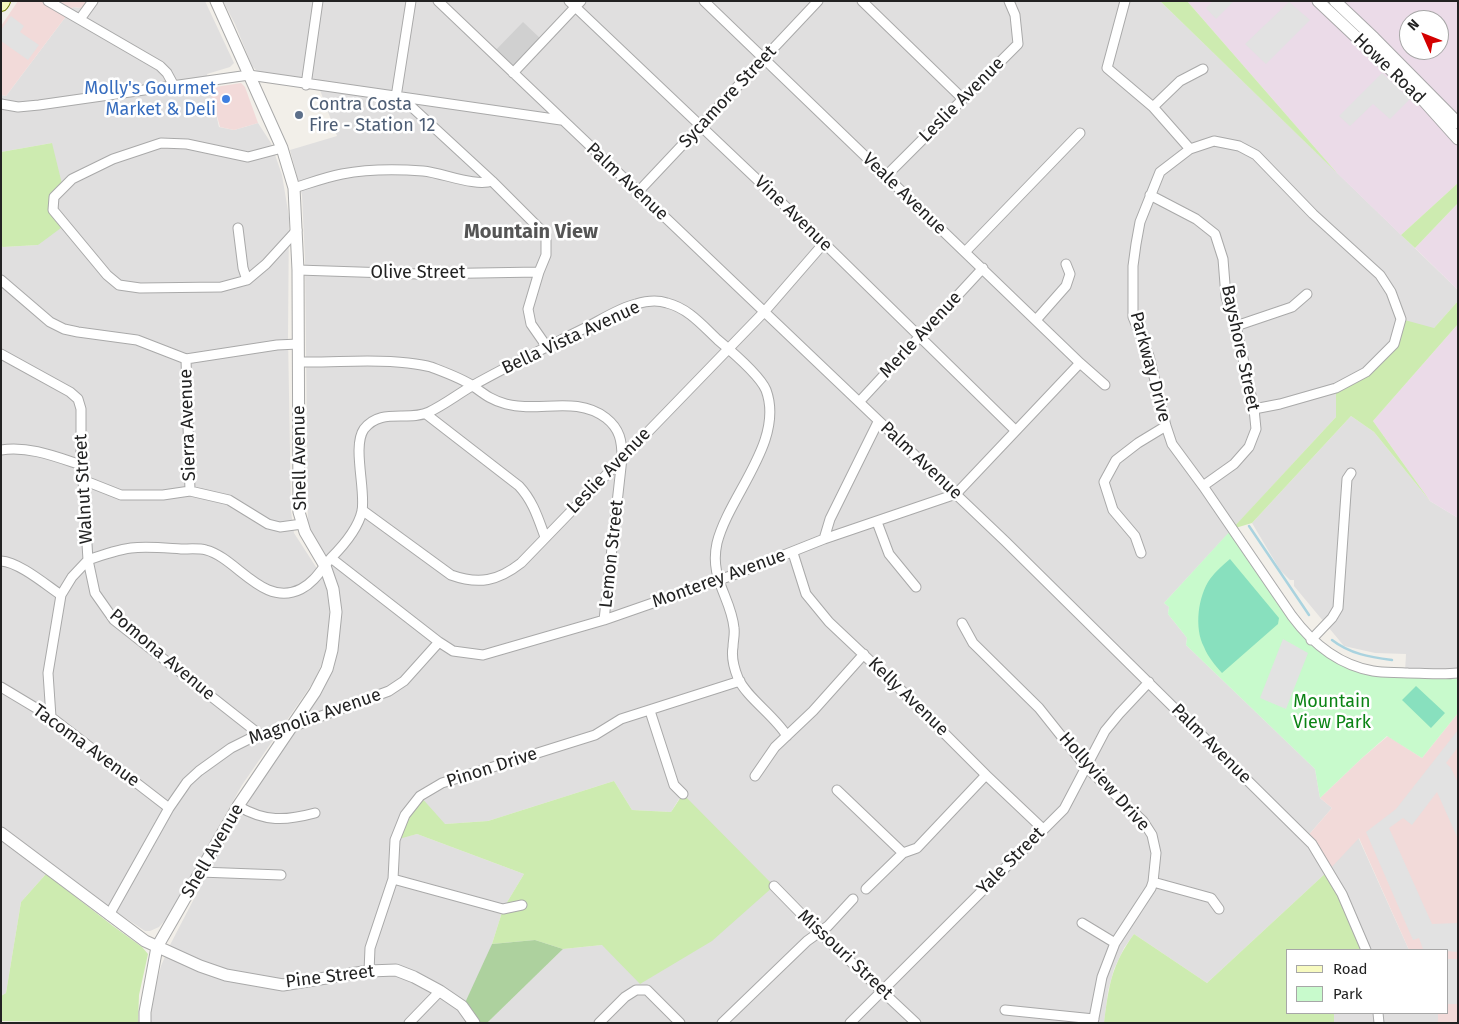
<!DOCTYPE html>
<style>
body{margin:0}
#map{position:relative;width:1459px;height:1024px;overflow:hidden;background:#f2efe9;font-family:"Fira Sans",sans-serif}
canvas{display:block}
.frame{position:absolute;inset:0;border:2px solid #222;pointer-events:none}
.legend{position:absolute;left:1286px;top:949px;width:162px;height:65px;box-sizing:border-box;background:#fff;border:1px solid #a7a7a7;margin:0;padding:6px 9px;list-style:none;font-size:15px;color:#222}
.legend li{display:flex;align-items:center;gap:10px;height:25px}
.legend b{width:25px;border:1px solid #a7a7a7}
.north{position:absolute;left:1399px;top:10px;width:50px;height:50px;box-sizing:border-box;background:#fff;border:1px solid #a7a7a7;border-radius:50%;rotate:314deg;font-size:14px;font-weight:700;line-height:20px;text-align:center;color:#222}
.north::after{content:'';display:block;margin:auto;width:18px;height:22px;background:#d40000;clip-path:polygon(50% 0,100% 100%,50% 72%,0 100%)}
</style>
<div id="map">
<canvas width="1459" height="1024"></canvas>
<div class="frame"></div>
<ul class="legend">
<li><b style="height:6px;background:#f7fabf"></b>Road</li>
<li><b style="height:14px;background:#c8facc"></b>Park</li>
</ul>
<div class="north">N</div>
</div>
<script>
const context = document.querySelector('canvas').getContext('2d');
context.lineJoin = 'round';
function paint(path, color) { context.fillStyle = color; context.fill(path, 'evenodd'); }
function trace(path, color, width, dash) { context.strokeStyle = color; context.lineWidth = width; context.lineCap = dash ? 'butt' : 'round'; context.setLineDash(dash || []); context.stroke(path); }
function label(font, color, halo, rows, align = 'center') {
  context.font = font + ' "Fira Sans",sans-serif'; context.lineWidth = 5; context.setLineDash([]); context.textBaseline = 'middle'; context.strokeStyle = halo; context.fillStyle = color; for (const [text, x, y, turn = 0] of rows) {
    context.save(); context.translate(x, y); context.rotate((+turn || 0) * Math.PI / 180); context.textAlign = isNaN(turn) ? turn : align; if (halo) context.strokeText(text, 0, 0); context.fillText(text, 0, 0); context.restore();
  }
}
paint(new Path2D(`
 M87,1H205L234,63L230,67L207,74L219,127L234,130L258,123L271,143L282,175L289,217L288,336L291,511L294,533L325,581L329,599L330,618L324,659L314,681L242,785L168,917L159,927L150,931H145L103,903L54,865L21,902L6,993L1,996V246L3,247L38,245L53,210L52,143L1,152V95L6,96L73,7L81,8Z
 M223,1H1160L1458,290V301L1434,328L1394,344L1336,417L1164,603L1169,607L1168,614L1187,638L1186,645L1315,769L1320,798L1332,808L1306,838L1358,837L1409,950H1360L1365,947L1328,871L1207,983L1134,934L1124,948L1114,969L1108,991L1104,1023H487L563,949L602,945L682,794L671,812L632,810L614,781L488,821L445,824L395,839L417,834L524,874L503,909L492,944L476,1023H150L154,992L161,966L170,945L210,868L271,764L310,707L334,668L340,619L308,527L305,259L302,195L290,150L337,136L317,82L258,72L252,66L235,24Z
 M1351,416L1374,432L1430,501L1458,518V673L1405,672L1406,654L1375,653L1344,646L1294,586V580H1290L1280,570L1252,523Z
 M1334,1013H1438L1439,1015L1438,1023H1334Z`), '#e0dfdf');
paint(new Path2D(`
 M18,1H87L81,8L73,7L6,96L1,95V26Z
 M241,83L245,87L258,123L234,130L220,127L209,88Z
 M1458,713V1023H1438V1013H1448V950H1409L1359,838L1328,871L1306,838L1332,808L1320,798L1362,758L1388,736L1422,758Z`), '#f2dad9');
paint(new Path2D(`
 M1187,1H1318L1458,139V183L1401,235L1337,173Z
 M1335,1H1458V123ZM1409,20H1439V50H1409Z
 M1458,203V290L1415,248Z
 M1458,324V518L1430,501L1373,421Z`), '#ebdbe8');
paint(new Path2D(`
 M523,22L543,41L513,73L493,53Z`), '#d0d0d0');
paint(new Path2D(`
 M1160,1H1187L1337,173Z
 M52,143L63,188L53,210L65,225L38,245L3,247L1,246V152Z
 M1458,183V203L1415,248L1401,235Z
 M1458,301V324L1373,421L1430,501L1374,432L1351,416L1252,523L1232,529L1336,417V388L1366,372L1394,344L1401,319L1434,328Z
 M614,781L632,810L671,812L683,794L774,886L712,941L640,984L602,945L563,949L535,940L492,944L503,909L524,874L417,834L395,840L420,796L445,824L488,821Z
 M1328,871L1366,947L1360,950H1288V1013H1334V1023H1104C1109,985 1111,966 1134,934L1207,983Z
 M46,874L113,926L142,947L148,954L139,995L138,1023L1,1021V996L6,993L21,902Z`), '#cdebb0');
paint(new Path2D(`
 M535,940L563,949L487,1023H476L464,1005L492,944Z`), '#add19e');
paint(new Path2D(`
 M1232,529L1315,643L1372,671L1458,673V713L1422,758L1387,736L1362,758L1320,798L1315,769L1186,645L1187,638L1168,614L1169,607L1164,603Z`), '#c8facc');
paint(new Path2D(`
 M1230,559L1279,618L1278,624L1222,673C1215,665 1208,657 1204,647C1194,628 1198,596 1210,579C1216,571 1223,565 1230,559Z
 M1416,686L1445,713L1431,728L1402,700Z`), '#88e0be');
paint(new Path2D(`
 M1213,1H1234L1216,19L1206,8Z
 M1289,2L1310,20L1266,64L1245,44Z
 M11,16L24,26L20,32L39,45L28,60L1,41V30Z
 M1382,73L1410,99L1390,119L1373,104L1350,126L1339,116Z
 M1283,639L1308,653L1286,709L1260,698Z
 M1458,730V747L1446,763L1451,768L1458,783V839L1437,792L1412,825L1403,818L1389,828L1432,924L1458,923V952L1423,949L1419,938L1413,940L1366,832L1396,809Z
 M1448,959H1458V1004H1448Z`), '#e2e2e2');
trace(new Path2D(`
 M1249,526L1309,615
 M1332,640C1350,654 1370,657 1392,660`), '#aad3df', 2.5);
const minor = new Path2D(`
 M48,1L160,66L167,73L174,86
 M438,1L1005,541L1312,844L1342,894L1366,950
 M569,1L824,243L1015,430
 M704,1L1080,363L1105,385
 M862,1L963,99
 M1125,1L1107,68L1153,107L1190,149
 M80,19L93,1
 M513,73L581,1
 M306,85L318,1
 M396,97L411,1
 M402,98L492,181L546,235V255L539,272L528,309L531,324L547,347
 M1,104L18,107L39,105L249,75L561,120
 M1153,107L1180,81L1203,69
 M282,148L248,157L187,144L161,143L113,159L72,179L54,197L53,210L107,275L119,285L140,288L221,287L247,280L266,264L297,230
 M886,176L1018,44L1015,15L1009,1
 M294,188C310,183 326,177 342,174C368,169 397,169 423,171C443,173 476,187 492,181
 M638,192L818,1
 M1150,195L1196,219L1215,234L1223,259L1226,297L1236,326L1254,409L1256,429L1249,447L1234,464L1203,486
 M238,228L243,268L247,280
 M965,252L1080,133
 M298,270L419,274L539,272
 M1,280L50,322L64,329L78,332L137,340L186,359L277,345L298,344
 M1036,320L1066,286L1070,274L1066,264
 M1236,326L1292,307L1307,294
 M1,354L70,392L78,399L81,409V465L83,480L88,560L72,577L61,595L48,673L51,717
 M186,359L190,491
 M298,362C335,363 372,358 408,363C416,364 424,365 431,367C444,372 461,378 473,386C484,394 491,400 506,404C539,413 576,395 606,418C620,429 622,441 622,458L604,620
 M860,401L983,268
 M1254,409L1280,404L1336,388L1366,372L1394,344L1401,319L1391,292L1380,275L1313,214L1256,155L1239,146L1214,141L1190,149L1160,172L1140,222L1136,244L1133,266V317L1149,356L1166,426L1172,444L1203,486L1292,616C1312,643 1339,665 1373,671C1384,673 1396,672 1408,673C1425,673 1441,675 1458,673
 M426,414L519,486C533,501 538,518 545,537
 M1,450C29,446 54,456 81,465
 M83,480L121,495H163L190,491L229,500L268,524L280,527L302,524
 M362,510L451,575C479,585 498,581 521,563L765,311L824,243
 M877,522L889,554L916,587
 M824,539L830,519L878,422
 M793,553L806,594L829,622L899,688L986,775L1043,829
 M1141,553L1135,536L1113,510L1104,482L1116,460L1138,443L1166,426
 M331,558L439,642L453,651L483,655L604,620L736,574L824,539L956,494L1080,363
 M1,561C19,562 46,585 61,595
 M962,623L973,643L1039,708L1086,767L1143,821L1152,835L1156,853L1153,882L1151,888L1115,943L1102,977L1093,1023
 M1311,640L1332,618L1338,608L1347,479L1351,473
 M1,687L51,717L169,808
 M650,711L674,785L683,794
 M259,734L114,620L95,593L88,560C102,555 116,550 131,548C147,546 165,548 181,549C189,549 199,548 206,550C237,558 263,608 301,589C315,582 322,568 331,558C344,545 358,529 362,511C366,490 352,446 364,429C381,407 408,422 429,412C444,405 458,394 472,386C509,365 547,347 585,328C601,320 619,308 636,304C646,301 658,300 667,303C688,308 703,326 718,340C730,350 760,376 766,390C785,441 729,495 717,543C709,579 731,597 734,628C735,635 733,641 733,647C731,658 734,668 738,678C746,697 775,716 787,736
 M755,776L775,747L813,711L864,654
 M837,790L903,853
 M238,806C265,822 285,821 315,813
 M200,872L281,875
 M393,879L503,909L522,905
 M1153,882L1211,898L1219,909
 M774,886L819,932L916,1023
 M866,889L903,853L917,848L986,775
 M109,915L169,808L187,782L199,771L231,748L259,734L281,731L389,691L404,681L439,642
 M1082,923L1115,943
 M369,971L370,948L393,879L395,840L405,815L420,796L442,783L595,735L621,719L740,681
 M1005,1010L1094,1019
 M1378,1013L1379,1023
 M409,1023L440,991
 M599,1023L625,997L636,990H647L680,1023
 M722,1023L807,941L828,926L853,899
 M850,1023L1064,809L1105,731L1119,714L1149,682`);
const tertiary = new Path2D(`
 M1318,1L1424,101L1458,139
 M1335,1L1374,38L1458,123
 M1,833L145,941L200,966L226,975L283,985L369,971L396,970L414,977L440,991L462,1006L474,1023
 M145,1023V1012L157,947L238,806L315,692L327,669L332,650L336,612L333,589L325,566L305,532L299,512L298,270L294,188L282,148L216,1`);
const secondary = new Path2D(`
 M1,4L3,1`);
trace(minor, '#a9a9a9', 11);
trace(tertiary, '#a9a9a9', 13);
trace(secondary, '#707d05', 16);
trace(minor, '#fff', 9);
trace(tertiary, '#fff', 11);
trace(secondary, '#f7fabf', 14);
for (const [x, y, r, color] of [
 [226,99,5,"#3f7fe0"],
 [299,115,5,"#5c6f8a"]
]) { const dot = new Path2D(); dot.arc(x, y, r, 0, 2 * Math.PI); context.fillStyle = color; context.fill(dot); trace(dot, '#fff', 2); }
label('18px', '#222', '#fff', [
 ["Howe Road",1389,69,44],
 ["Sycamore Street",728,97,-47],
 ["Leslie Avenue",962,100,-45],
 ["Palm Avenue",627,182,43],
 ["Veale Avenue",904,194,44],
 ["Vine Avenue",793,214,44],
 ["Olive Street",418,273],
 ["Merle Avenue",921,335,-47],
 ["Bella Vista Avenue",571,338,-25],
 ["Bayshore Street",1240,348,78],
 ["Parkway Drive",1150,367,75],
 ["Sierra Avenue",188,425,-92],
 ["Shell Avenue",300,458,-91],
 ["Palm Avenue",921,461,43],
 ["Leslie Avenue",609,471,-46],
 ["Walnut Street",84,489,-93],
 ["Lemon Street",612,554,-84],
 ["Monterey Avenue",719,579,-20],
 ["Pomona Avenue",162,655,40],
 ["Kelly Avenue",908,697,44],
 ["Magnolia Avenue",315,717,-19],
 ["Palm Avenue",1211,744,45],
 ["Tacoma Avenue",86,746,36],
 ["Pinon Drive",492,768,-18],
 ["Hollyview Drive",1104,782,48],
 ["Shell Avenue",213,851,-60],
 ["Yale Street",1011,861,-45],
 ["Missouri Street",845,955,43],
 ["Pine Street",330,977,-7]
]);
label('18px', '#366cbe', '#fff', [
 ["Molly's Gourmet",216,89],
 ["Market & Deli",216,110]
], 'right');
label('18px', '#4e5e75', '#fff', [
 ["Contra Costa",309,105],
 ["Fire - Station 12",309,126]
], 'left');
label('18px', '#0c8416', '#fff', [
 ["Mountain",1332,702],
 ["View Park",1332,723]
]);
label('bold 20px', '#555', '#fff', [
 ["Mountain View",531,232]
]);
</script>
